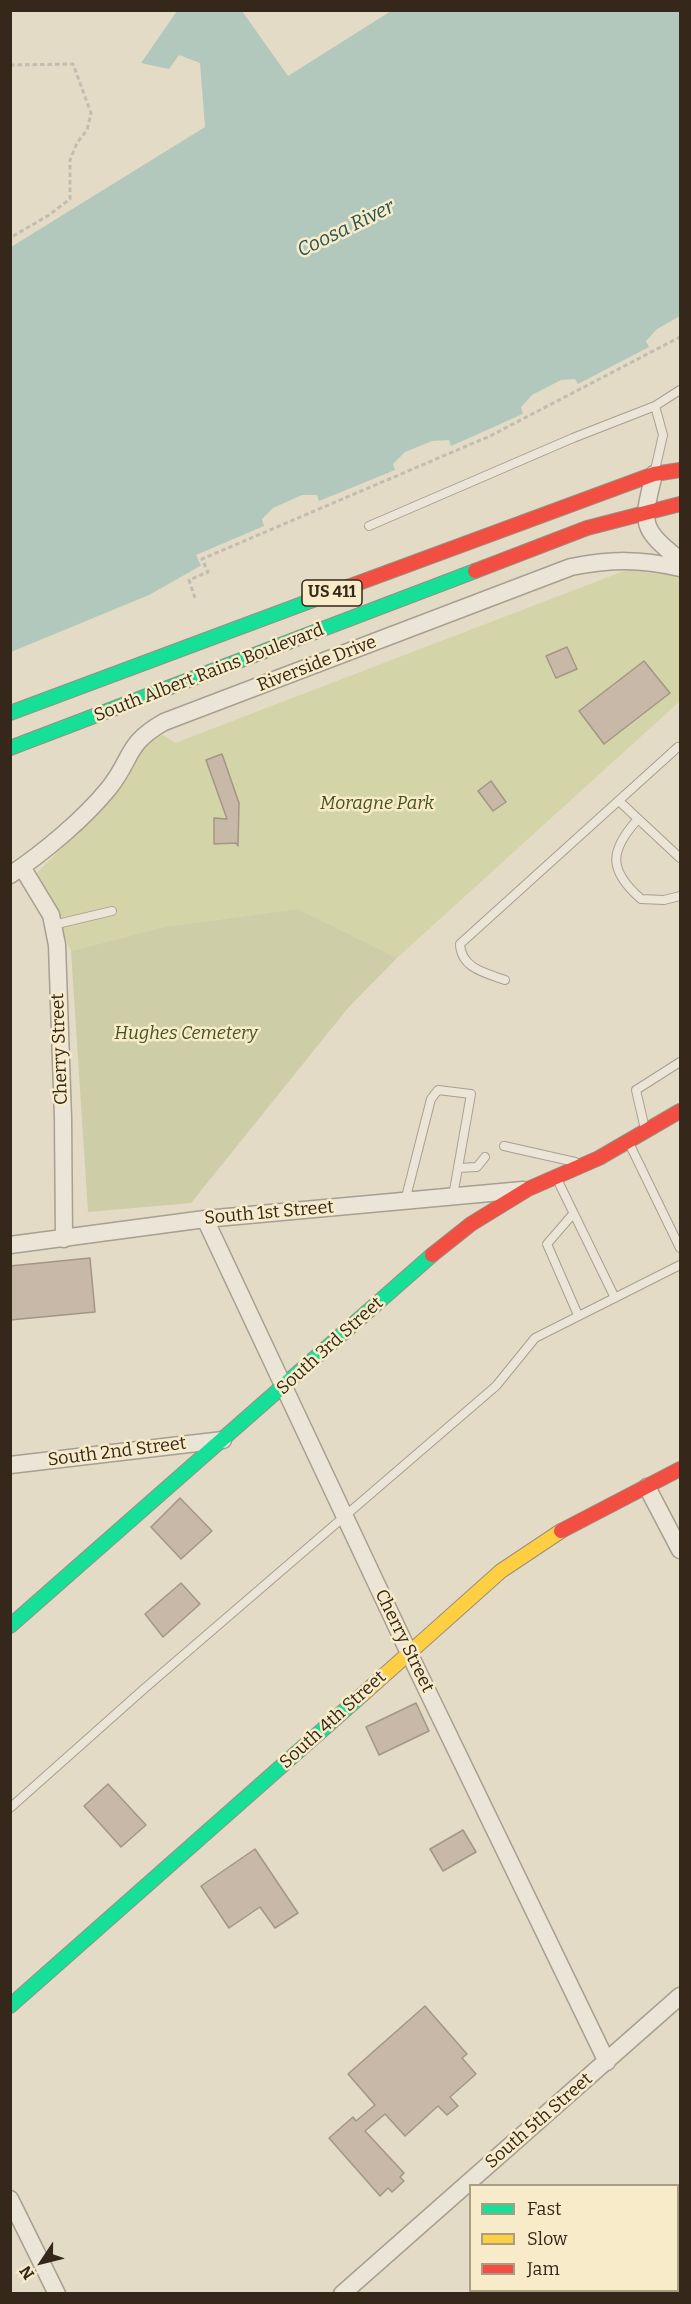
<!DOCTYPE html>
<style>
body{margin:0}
#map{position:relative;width:691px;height:2304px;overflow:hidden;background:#e3dbc6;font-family:Bitter,serif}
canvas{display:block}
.frame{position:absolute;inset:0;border:12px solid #352719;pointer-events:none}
.legend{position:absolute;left:469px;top:2184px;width:210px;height:108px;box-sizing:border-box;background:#f7ebc9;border:2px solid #a99d83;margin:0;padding:8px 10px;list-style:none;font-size:18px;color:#352719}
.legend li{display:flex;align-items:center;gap:12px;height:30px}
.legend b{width:30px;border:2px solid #a99d83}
.north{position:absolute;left:12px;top:2232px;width:60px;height:60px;-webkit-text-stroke:4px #f7ebc9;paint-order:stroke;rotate:235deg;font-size:16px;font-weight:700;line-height:24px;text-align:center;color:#352719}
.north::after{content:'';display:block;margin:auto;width:21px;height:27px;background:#352719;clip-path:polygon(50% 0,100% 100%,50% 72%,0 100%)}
</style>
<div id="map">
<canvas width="691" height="2304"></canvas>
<div class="frame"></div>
<ul class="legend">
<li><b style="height:8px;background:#16e098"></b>Fast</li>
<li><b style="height:8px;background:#ffcf43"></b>Slow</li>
<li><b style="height:8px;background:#f24e42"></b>Jam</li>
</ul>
<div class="north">N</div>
</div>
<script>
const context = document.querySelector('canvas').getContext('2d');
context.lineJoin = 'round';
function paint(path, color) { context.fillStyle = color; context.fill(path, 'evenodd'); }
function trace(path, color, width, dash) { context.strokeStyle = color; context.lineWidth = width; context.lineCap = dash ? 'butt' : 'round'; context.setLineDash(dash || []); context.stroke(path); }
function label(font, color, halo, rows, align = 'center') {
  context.font = font + ' Bitter,serif'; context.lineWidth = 5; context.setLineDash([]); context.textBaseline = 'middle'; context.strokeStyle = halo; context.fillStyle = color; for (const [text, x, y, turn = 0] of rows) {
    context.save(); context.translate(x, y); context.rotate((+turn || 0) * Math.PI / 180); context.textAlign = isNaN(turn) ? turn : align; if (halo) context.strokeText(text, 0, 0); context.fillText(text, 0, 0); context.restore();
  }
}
paint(new Path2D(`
 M637,566L680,575V701L397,958L298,909L164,927L71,951L35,875L111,798L130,760L154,736L163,735L175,743Z`), '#d3d4a7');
paint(new Path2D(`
 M298,909L397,958L348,1008L191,1203L88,1212L71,951L164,927Z`), '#cdcda7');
paint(new Path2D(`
 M177,11H242L288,76L391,11H680V340L202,565L149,595L11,652V247L205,127L200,63L179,55L169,69L141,63Z`), '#b3c8bc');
paint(new Path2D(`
 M680,316V344L521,429L201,566L196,555L264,526L262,519L273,508L302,495H317L319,501L395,470L393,464L405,452L432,441L449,440L451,446L523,414L521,407L532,395L561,380L575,379L578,384L649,347L646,341L657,329Z`), '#e3dbc6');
const building = new Path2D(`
 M567,647L577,669L556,678L546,656Z
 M644,661L670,693L604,744L579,711Z
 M222,754L239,803L238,846L236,843L214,844V818L227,819L206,760Z
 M491,781L506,802L493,811L478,791Z
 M90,1258L95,1312L10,1320V1266Z
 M180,1498L212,1531L181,1559L151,1527Z
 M181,1583L200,1604L163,1637L145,1614Z
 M416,1703L429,1731L379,1755L366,1727Z
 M108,1784L146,1825L121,1847L84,1806Z
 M463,1830L476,1852L443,1871L430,1849Z
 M255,1849L298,1913L275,1928L260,1907L229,1928L201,1886Z
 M425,2006L467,2054L462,2058L476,2074L450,2097L458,2106L447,2115L438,2106L405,2136L385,2114L365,2131L404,2173L400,2177L404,2181L392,2192L388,2188L380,2196L329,2138L353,2117L356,2121L375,2105L348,2074Z`);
paint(building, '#c7b8a7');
trace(building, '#a39686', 1.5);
const lane = new Path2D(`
 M655,406L680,390
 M369,526L573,438L655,406L663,435L655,470
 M619,801L680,858
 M638,819C609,851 608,870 641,899L664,900L680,896
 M53,925L112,911
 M505,980C485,973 461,968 460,944L678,747
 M645,1129L636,1090L680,1062
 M629,1143L680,1248
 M504,1146L575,1162
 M458,1168L477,1167L485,1157
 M556,1177L615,1298
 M405,1201L431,1099L438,1090L471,1094L453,1196
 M573,1214L547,1244L578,1315
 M10,1808L145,1688L496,1386L535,1338L680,1265`);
const street = new Path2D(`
 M654,474C642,524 639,527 680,560
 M22,867L51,915L57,945L63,1118L64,1239
 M10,875C43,853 84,819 109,788C133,758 125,744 164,722L571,567C612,559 640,559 680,568
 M205,1219L409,1653L607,2062
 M10,1245L205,1219L523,1190
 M10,1465L223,1440
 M647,1487L680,1550
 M10,2199L57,2294
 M342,2294L680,1996`);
const fast = new Path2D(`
 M10,713L345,588
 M10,748L475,571
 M10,1626L432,1255
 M10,2006L362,1695`);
const slow = new Path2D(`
 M362,1695L501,1571L561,1531`);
const jam = new Path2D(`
 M475,571L587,528L680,504
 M345,588L654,474L680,470
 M432,1255L471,1224L528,1189L599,1158L680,1111
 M561,1531L680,1469`);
trace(lane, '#a79f90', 10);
trace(street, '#a79f90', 19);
trace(fast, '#978f80', 16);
trace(slow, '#978f80', 16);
trace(jam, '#978f80', 16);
trace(new Path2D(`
 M10,65L73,64L91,113L87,130L77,143L70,160V199L49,215L10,238
 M195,598L189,580L208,572L202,559L490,436L680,337`), '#c3bcb0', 3, [4.5, 3]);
trace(lane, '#ebe5d8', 8);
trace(street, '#ebe5d8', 16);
trace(fast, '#16e098', 14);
trace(slow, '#ffcf43', 14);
trace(jam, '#f24e42', 14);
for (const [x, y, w] of [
 [332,593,60]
]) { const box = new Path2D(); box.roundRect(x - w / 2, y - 13, w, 26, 4.5); context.fillStyle = '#f7ebc9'; context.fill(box); trace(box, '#352719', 1.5); }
label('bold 16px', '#352719', null, [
 ["US 411",332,593]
]);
label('18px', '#352719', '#f7ebc9', [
 ["Riverside Drive",317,664,-21],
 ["South Albert Rains Boulevard",209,673,-21],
 ["Cherry Street",60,1049,-92],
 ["South 1st Street",269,1213,-5],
 ["South 3rd Street",330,1346,-42],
 ["South 2nd Street",117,1452,-7],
 ["Cherry Street",404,1641,64],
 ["South 4th Street",333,1720,-42],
 ["South 5th Street",539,2121,-41]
]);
label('italic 18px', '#45531e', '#f7ebc9', [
 ["Moragne Park",377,804],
 ["Hughes Cemetery",186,1034]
]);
label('italic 20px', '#275654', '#f7ebc9', [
 ["Coosa River",346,229,-26]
]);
</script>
